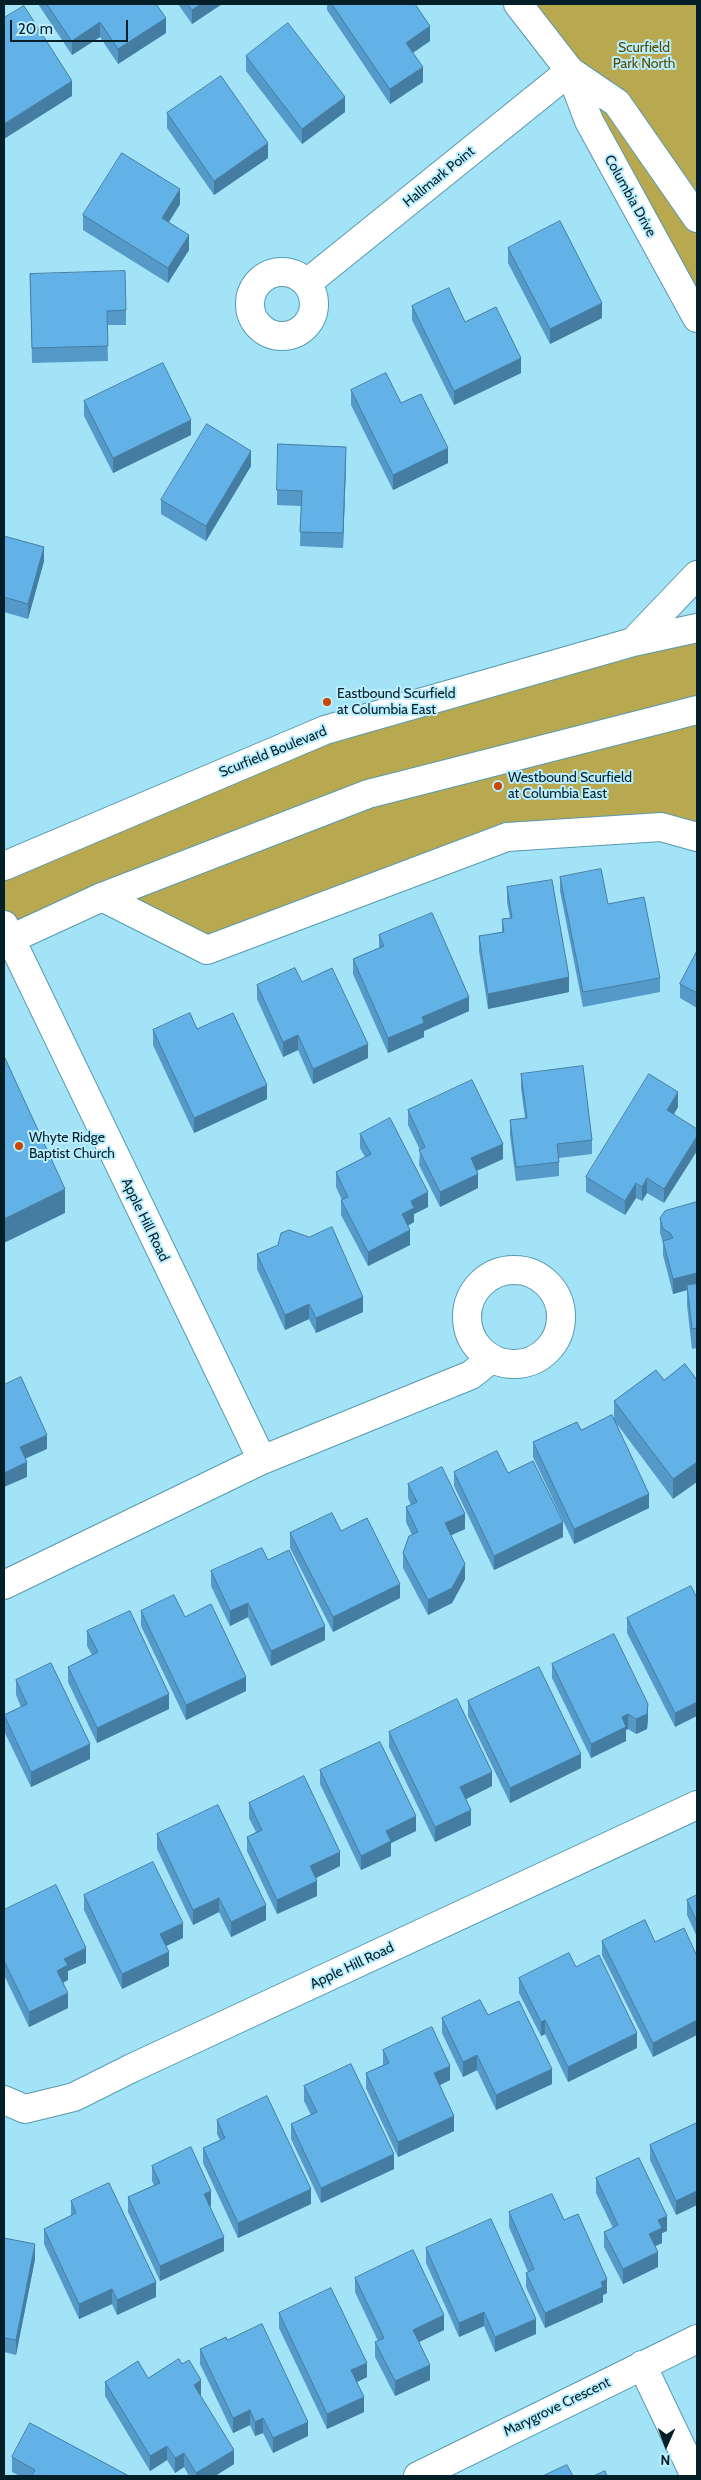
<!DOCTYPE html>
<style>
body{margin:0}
#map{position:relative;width:701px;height:2480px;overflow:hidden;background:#a2e3f8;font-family:Cabin,sans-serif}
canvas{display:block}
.frame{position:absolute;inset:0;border:5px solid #041f27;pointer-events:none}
.north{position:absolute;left:641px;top:2420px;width:50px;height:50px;-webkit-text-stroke:4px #baeeff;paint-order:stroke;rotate:182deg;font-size:14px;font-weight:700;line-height:20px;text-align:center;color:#041f27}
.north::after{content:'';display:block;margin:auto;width:18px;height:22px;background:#041f27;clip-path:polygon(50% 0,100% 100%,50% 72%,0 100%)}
.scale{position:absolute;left:10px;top:20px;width:118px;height:22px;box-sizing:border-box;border:2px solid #041f27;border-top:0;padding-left:6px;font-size:15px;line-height:18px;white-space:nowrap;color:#041f27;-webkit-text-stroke:4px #baeeff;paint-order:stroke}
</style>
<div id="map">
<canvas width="701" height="2480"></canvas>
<div class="frame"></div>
<div class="north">N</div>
<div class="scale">20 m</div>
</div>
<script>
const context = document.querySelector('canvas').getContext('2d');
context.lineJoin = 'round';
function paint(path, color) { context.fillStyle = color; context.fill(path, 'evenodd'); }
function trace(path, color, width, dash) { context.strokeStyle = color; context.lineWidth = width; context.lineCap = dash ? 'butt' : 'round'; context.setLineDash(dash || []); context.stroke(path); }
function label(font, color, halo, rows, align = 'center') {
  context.font = font + ' Cabin,sans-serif'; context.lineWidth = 4; context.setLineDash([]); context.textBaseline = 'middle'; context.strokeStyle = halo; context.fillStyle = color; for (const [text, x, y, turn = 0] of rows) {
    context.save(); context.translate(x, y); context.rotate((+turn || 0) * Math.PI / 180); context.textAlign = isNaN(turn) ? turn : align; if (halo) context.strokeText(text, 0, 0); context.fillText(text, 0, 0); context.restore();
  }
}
paint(new Path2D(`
 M518,4H697V318Z
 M697,628V837H507L207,950L102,897L4,942V866L325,730Z`), '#b8a951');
const minor = new Path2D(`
 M250 304a32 32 0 1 1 64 0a32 32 0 1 1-64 0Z
 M307,283L570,71
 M102,897L207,950L507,837L661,827L697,837
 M4,925L262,1460
 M467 1317a47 47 0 1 1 94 0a47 47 0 1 1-94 0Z
 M4,1585L262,1460L471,1375L491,1359
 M4,2100L25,2109L74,2097L132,2068L697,1805
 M642,2365L695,2476
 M418,2476L697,2339`);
const tertiary = new Path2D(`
 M518,4L570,71L617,103L697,218
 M570,71L589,121L697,318
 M633,642L697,575
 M4,866L325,730L633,642L697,628
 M4,942L102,897L368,794L697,710`);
trace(minor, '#5999ad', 30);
trace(tertiary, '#5999ad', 30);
trace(minor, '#fff', 28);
trace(tertiary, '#fff', 28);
paint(new Path2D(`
 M38,4H156L166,33L118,64L100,37L72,55Z
 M178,4H222L192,24Z
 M327,4H415L430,41L413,53L423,82L390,104L327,10Z
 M246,56L345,112L302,144L246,71Z
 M167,113L268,158L214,195L167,128Z
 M180,204L169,222L189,250L168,283L83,230V215Z
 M508,248L602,318L550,344L508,263Z
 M30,274L126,310V325H107L108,361L32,363Z
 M412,306L521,373L454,405L412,320Z
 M351,390L401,403L448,463L393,490L351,405Z
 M84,401L191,435L113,473L84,416Z
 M346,461L343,548L300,546L301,506L277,505V490Z
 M251,466L206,541L161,514V500Z
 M4,536L44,561L28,619L4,612Z
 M560,877L608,904L660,978V992L583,1007L560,891Z
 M507,887L569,992L488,1009L479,951V936L502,932V919L510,918L507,902Z
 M379,935L469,1011L424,1031V1037L388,1053L353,974V959L379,948Z
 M697,951V1008L680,998V984Z
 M302,982L368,1058L313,1084L298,1050L283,1057L257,999V985Z
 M197,1029L267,1099L194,1133L153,1045V1030Z
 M521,1074L592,1140V1154L559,1158V1176L516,1181L510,1135V1120L525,1118L521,1088Z
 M678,1107L674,1114L664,1203L647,1193L642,1201L636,1198L625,1215L586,1192V1177Z
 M408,1110L503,1159L477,1171L478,1188L440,1207L419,1165L420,1150L408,1125Z
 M360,1134L428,1207L414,1214V1222L408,1226L410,1245L368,1266L341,1215V1200H342L336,1187V1172L365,1157L360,1148Z
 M697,1202V1348L692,1349L687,1305V1290L673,1294L663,1255V1243L660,1233V1218Z
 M257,1254L363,1312L316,1333L309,1319L285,1330L257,1269Z
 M685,1364L673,1499L617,1424L649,1508L574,1544L533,1457V1442L581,1430L614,1418V1401L664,1380Z
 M454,1472L508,1473L563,1537L494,1570L454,1486Z
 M408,1484L465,1529L451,1535L465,1579L452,1603L428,1615L403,1568V1553L412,1535L406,1522V1507L411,1505L408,1498Z
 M341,1531L400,1598L333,1632L290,1548V1533Z
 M268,1560L325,1640L271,1666L248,1617L230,1626L211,1586V1571Z
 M697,1598L675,1727L627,1633V1618Z
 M141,1611L185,1617L246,1691L186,1720L141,1626Z
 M87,1631L169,1709L97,1743L68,1682V1667L92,1655L87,1646Z
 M552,1664L648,1719L647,1729L636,1734L628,1729L626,1730V1741L591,1758L552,1678Z
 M16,1680L90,1759L31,1787L4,1731V1715L21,1707L16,1695Z
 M468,1701L581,1768L510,1803L468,1716Z
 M389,1732L492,1786L466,1799L471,1825L435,1842L389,1747Z
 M320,1770L416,1831L391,1843V1856L361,1870L320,1784Z
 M249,1803L340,1866L315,1878L317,1896L277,1914L247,1851V1837L256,1832L249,1818Z
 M157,1834L266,1920L231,1937L219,1912L193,1925L157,1849Z
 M84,1895L183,1938L166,1946L169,1966L122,1989L84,1910Z
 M697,1895V1937L687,1915V1900Z
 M4,1910L86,1963L68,1971V1980L63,1983L68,2008L29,2027L4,1975Z
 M602,1941L655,1942L653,2057L602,1955Z
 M576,1967L637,2048L568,2082L545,2034L541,2036L519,1993V1978Z
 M488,2015L552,2084L496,2110L477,2070L463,2077L442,2033V2018Z
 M383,2050L450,2080L440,2085L454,2131L398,2157L366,2088V2073L383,2065Z
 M304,2086L394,2169L321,2203L291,2139V2124L311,2115L304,2101Z
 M217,2120L311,2204L238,2238L203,2163V2148L220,2140L217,2134Z
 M697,2123V2205L676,2215L650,2160V2145Z
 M152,2166L211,2206H210L224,2251L160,2281L128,2212V2197L154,2185L152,2181Z
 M596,2178L667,2231L662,2233V2243L655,2246L658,2267L623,2284L604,2247V2232L613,2228L596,2193Z
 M71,2201L156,2297L117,2315L112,2304L79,2319L44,2244V2229L71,2216Z
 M509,2212L564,2220L607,2293L603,2295V2302L545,2328L526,2287V2273L528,2272L509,2227Z
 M4,2238L35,2259L16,2355L4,2352Z
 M426,2248L536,2334L495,2352L484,2326L459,2337L426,2263Z
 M355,2278L444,2330L419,2342L430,2380L395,2396L375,2357V2342L378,2341L355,2292Z
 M279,2313L367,2377L357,2382L364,2412L327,2429L279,2328Z
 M227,2340L308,2436L273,2453L263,2433L255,2436L250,2425L233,2433L200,2364V2349Z
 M148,2378L201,2395H200L234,2464L215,2476H189L184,2467L175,2473L167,2460L150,2471L105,2396V2382Z
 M12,2457L129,2476H20L12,2472Z`), '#5499c8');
paint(new Path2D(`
 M201,4H222L192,24V10Z
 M166,18V33L118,64V49Z
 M100,22V37L72,55V41Z
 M430,26V41L406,57V43Z
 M423,67V82L390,104V89Z
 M72,81V96L4,139V124Z
 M345,97V112L302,144V129Z
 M268,143V158L214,195V181Z
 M180,189V204L162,233V218Z
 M189,235V250L168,283V268Z
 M602,303V318L550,344V329Z
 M521,358V373L454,405V391Z
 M191,420V435L113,473V458Z
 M346,447V461L343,548V533Z
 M448,448V463L393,490V475Z
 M251,451V466L206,541V526Z
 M44,547V561L28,619V604Z
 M569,977V992L488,1009V994Z
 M469,997V1011L424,1031V1037L388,1053V1038L422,1017Z
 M298,1035V1050L283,1057V1042Z
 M368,1044V1058L313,1084V1069Z
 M267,1085V1099L194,1133V1118Z
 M678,1092V1107L667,1125V1110Z
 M697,1136V1151L664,1203V1189Z
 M503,1144V1159L471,1173V1158Z
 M478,1174V1188L440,1207V1192Z
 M647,1178V1193L642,1201V1187Z
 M636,1183V1198L625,1215V1201Z
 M65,1189V1213L4,1243V1219Z
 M428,1192V1207L414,1214V1222L402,1228V1214L411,1201Z
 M410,1230V1245L368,1266V1252Z
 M697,1273V1288L687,1285V1290L673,1294V1279Z
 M363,1297V1312L316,1333V1318Z
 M309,1304V1319L285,1330V1315Z
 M47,1435V1449L20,1461V1447Z
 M27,1462V1477L4,1487V1473Z
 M697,1462V1482L673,1499V1479Z
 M649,1494V1508L574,1544V1529Z
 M465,1514V1529L445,1538V1523Z
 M563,1522V1537L494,1570V1556Z
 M465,1564V1579L452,1603L428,1615V1600Z
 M400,1584V1598L333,1632V1617Z
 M248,1603V1617L230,1626V1611Z
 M325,1626V1640L271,1666V1651Z
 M246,1677V1691L186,1720V1705Z
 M169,1694V1709L97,1743V1728Z
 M697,1702V1716L675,1727V1713Z
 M648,1704V1719L647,1729L636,1734V1719Z
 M628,1714V1729L626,1730V1741L591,1758V1744L622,1717Z
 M90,1744V1759L31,1787V1772Z
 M581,1754V1768L510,1803V1788Z
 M492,1772V1786L460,1802V1787Z
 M471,1810V1825L435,1842V1827Z
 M416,1816V1831L391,1843V1856L361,1870V1856L386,1831Z
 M340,1852V1866L310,1881V1866Z
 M317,1881V1896L277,1914V1900Z
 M219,1898V1912L193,1925V1910Z
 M266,1905V1920L231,1937V1922Z
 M183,1923V1938L160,1949V1934Z
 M86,1948V1963L68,1971V1980L57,1985V1971L64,1959Z
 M169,1952V1966L122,1989V1974Z
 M68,1993V2008L29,2027V2012Z
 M545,2020V2034L541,2036V2022Z
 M697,2020V2035L653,2057V2043Z
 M637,2033V2048L568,2082V2067Z
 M477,2055V2070L463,2077V2062Z
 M450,2066V2080L434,2088V2073Z
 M552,2069V2084L496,2110V2095Z
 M454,2116V2131L398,2157V2142Z
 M394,2154V2169L321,2203V2188Z
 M311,2189V2204L238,2238V2223Z
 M211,2191V2206L204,2209V2194Z
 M697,2191V2205L676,2215V2201Z
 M667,2216V2231L662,2233V2243L649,2249V2234L658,2220Z
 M224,2237V2251L160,2281V2266Z
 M35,2244V2259L16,2355V2340Z
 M658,2252V2267L623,2284V2269Z
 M607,2279V2293L603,2295V2302L545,2328V2313Z
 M156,2282V2297L117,2315V2300Z
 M112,2289V2304L79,2319V2304Z
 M484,2312V2326L459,2337V2323Z
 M444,2315V2330L413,2345V2330Z
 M536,2319V2334L495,2352V2337Z
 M367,2363V2377L351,2385V2370Z
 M430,2365V2380L395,2396V2381Z
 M201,2380V2395L194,2400V2385Z
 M364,2397V2412L327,2429V2414Z
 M250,2410V2425L233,2433V2418Z
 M263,2418V2433L255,2436V2422Z
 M308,2422V2436L273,2453V2438Z
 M167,2446V2460L150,2471V2456Z
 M234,2450V2464L215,2476H196V2473Z
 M184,2453V2467L175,2473V2458Z`), '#457da2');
const building = new Path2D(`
 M47,4H156L166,18L118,49L100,22L72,41Z
 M188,4H201L192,10Z
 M332,4H415L430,26L406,43L423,67L390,89Z
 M24,6L72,81L4,124V18Z
 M288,23L345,97L302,129L246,56Z
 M221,76L268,143L214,181L167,113Z
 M122,153L180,189L162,218L189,235L168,268L83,215Z
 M560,221L602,303L550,329L508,248Z
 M125,271L126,310L107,311L108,346L32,348L30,274Z
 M449,288L465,322L496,307L521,358L454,391L412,306Z
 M163,363L191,420L113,458L84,401Z
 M386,373L401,403L421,394L448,448L393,475L351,390Z
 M207,424L251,451L206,526L161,500Z
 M278,444L346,447L343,533L300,532L302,491L277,490Z
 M4,536L44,547L28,604L4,597Z
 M601,869L608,904L644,897L660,978L583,992L560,877Z
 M552,880L569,977L488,994L479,936L504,932L502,919L512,918L507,887Z
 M432,913L469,997L422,1017L424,1023L388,1038L353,959L384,946L379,935Z
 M697,951V993L680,984Z
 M295,968L302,982L332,968L368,1044L313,1069L298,1035L283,1042L257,985Z
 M190,1013L197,1029L233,1013L267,1085L194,1118L153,1030Z
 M4,1056L65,1189L4,1219Z
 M583,1066L592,1140L557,1144L559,1162L516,1167L510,1120L527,1118L521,1074Z
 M649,1074L678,1092L667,1110L697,1129V1136L664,1189L647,1178L642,1187L636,1183L625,1201L586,1177Z
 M472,1080L503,1144L471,1158L478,1174L440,1192L419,1150L425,1147L408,1110Z
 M390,1118L428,1192L411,1201L414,1208L402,1214L410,1230L368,1252L341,1200L348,1197L336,1172L371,1154L360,1134Z
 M697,1202V1273L673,1279L663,1241L673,1238L670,1233L663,1229L660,1218L665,1211Z
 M332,1227L363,1297L316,1318L309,1304L285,1315L257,1254L278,1245L281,1233L289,1230L309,1237Z
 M697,1284V1328L692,1329L687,1285Z
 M685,1364L697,1380V1462L673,1479L614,1401L656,1370L664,1380Z
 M21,1377L47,1435L20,1447L27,1462L4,1473V1385Z
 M612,1415L649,1494L574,1529L533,1442L577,1422L581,1430Z
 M497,1451L508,1473L533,1461L563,1522L494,1556L454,1472Z
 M442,1467L465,1514L445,1523L465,1564L452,1588L428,1600L403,1553L409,1536L418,1532L406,1507L417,1502L408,1484Z
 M332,1513L341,1531L367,1518L400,1584L333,1617L290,1533Z
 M262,1548L268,1560L289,1550L325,1626L271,1651L248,1603L230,1611L211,1571Z
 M691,1586L697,1598V1672L696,1673L697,1675V1702L675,1713L627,1618Z
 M174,1595L185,1617L211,1604L246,1677L186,1705L141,1611Z
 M130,1611L169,1694L97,1728L68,1667L98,1652L87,1631Z
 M614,1634L648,1704L647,1714L636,1719L628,1714L622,1717L626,1727L591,1744L552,1664Z
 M51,1663L90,1744L31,1772L4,1715L27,1704L16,1680Z
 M539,1667L581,1754L510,1788L468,1701Z
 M457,1699L492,1772L460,1787L471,1810L435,1827L389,1732Z
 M380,1742L416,1816L386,1831L391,1841L361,1856L320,1770Z
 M304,1776L340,1852L310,1866L317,1881L277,1900L247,1837L262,1830L249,1803Z
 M218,1805L266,1905L231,1922L219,1898L193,1910L157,1834Z
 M153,1862L183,1923L160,1934L169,1952L122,1974L84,1895Z
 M56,1885L86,1948L64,1959L68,1965L57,1971L68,1993L29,2012L4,1961V1910Z
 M697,1895V1922L687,1900Z
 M645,1920L655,1942L684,1928L697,1956V2020L653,2043L602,1941Z
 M569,1953L576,1967L599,1955L637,2033L568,2067L545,2020L541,2022L519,1978Z
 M480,2000L488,2015L519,2001L552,2069L496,2095L477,2055L463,2062L442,2018Z
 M432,2027L450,2066L434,2073L454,2116L398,2142L366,2073L389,2063L383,2050Z
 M351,2064L394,2154L321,2188L291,2124L317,2112L304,2086Z
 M267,2096L311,2189L238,2223L203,2148L225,2138L217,2120Z
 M697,2123V2191L676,2201L650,2145Z
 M191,2147L211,2191L204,2194L224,2237L160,2266L128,2197L160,2183L152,2166Z
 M639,2158L667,2216L658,2220L662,2228L649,2234L658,2252L623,2269L604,2232L618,2225L596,2178Z
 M109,2183L156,2282L117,2300L112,2289L79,2304L44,2229L76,2213L71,2201Z
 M552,2194L564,2220L578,2214L607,2279L601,2282L603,2287L545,2313L526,2273L534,2269L509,2212Z
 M491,2219L536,2319L495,2337L484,2312L459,2323L426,2248Z
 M4,2238L35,2244L16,2340L4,2338Z
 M413,2250L444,2315L413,2330L430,2365L395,2381L375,2342L384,2338L355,2278Z
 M331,2288L367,2363L351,2370L364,2397L327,2414L279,2313Z
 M262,2324L308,2422L273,2438L263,2418L255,2422L250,2410L233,2418L200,2349L226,2337L227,2340Z
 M179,2359L182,2364L189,2360L201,2380L194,2385L234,2450L196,2473L184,2453L175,2458L167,2446L150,2456L105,2382L138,2361L148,2378Z
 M30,2423L129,2476H32L35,2470L12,2457Z
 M567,2465L573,2476H543Z
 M605,2471L607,2476H594Z`);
paint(building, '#62b2e8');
trace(building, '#457da2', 1);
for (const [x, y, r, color] of [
 [327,702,5,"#cb4600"],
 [498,786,5,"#cb4600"],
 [19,1146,5,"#cb4600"]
]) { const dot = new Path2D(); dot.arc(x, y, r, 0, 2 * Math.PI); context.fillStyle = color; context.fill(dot); trace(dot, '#baeeff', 2); }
label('14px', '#554a00', '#baeeff', [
 ["Scurfield",644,48],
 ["Park North",644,64]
]);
label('14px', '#041f27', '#baeeff', [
 ["Hallmark Point",439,177,-39],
 ["Columbia Drive",630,196,61],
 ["Scurfield Boulevard",273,752,-22],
 ["Apple Hill Road",145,1220,64],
 ["Apple Hill Road",352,1966,-25],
 ["Marygrove Crescent",557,2407,-26]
]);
label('14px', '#041f27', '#baeeff', [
 ["Eastbound Scurfield",337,694],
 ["at Columbia East",337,710],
 ["Westbound Scurfield",508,778],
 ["at Columbia East",508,794],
 ["Whyte Ridge",29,1138],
 ["Baptist Church",29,1154]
], 'left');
</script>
